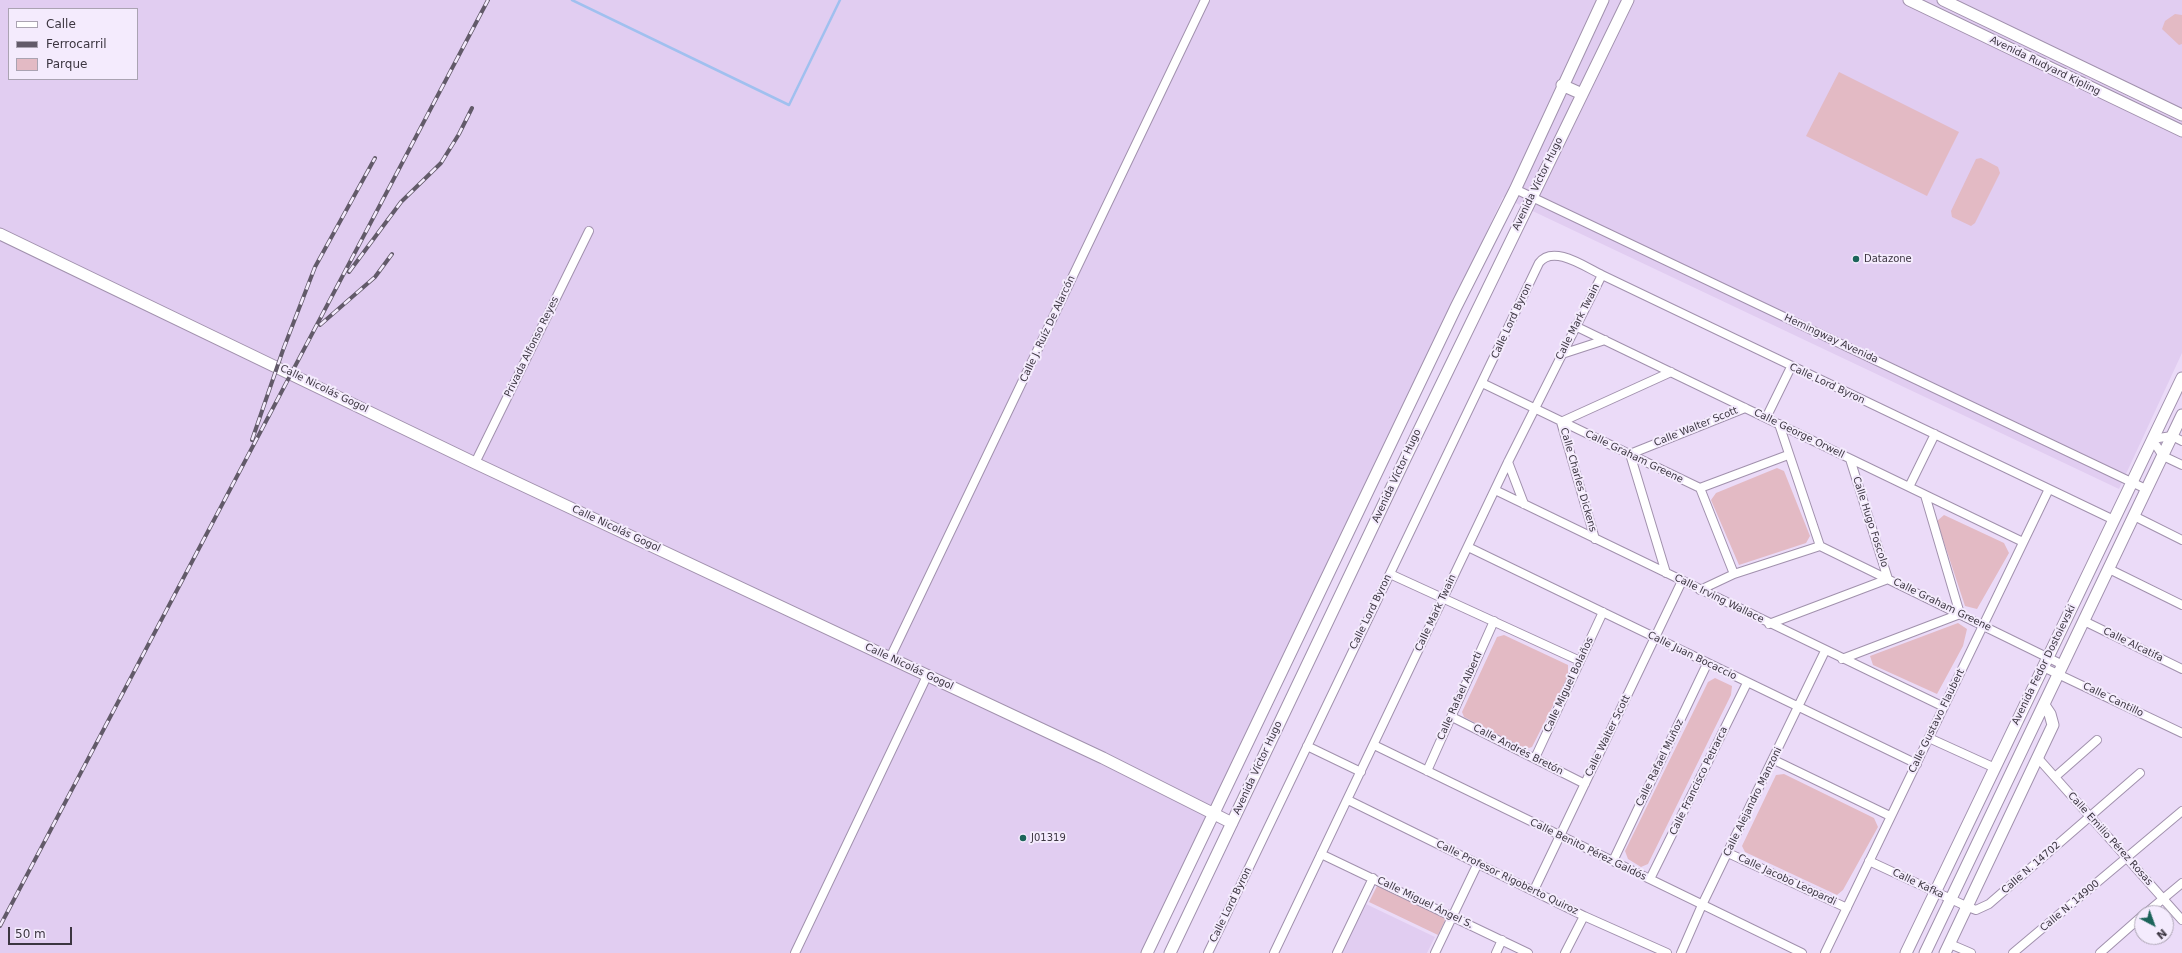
<!DOCTYPE html>
<meta charset="utf-8">
<style>
body{margin:0}
#map{position:relative;width:2182px;height:953px;overflow:hidden;background:#ebdbf8;font-family:"DejaVu Sans",sans-serif}
canvas{display:block}
.legend{position:absolute;left:8px;top:8px;width:130px;height:72px;box-sizing:border-box;background:#f4ebfd;border:1px solid #aaa3b2;margin:0;padding:5px 7px;list-style:none;font-size:12px;color:#3c3641}
.legend li{display:flex;align-items:center;gap:8px;height:20px}
.legend b{width:20px;border:1px solid #aaa3b2}
.north{position:absolute;left:2134px;top:905px;width:40px;height:40px;box-sizing:border-box;background:#f4ebfd;border:1px solid #aaa3b2;border-radius:50%;rotate:139deg;font-size:11px;font-weight:700;line-height:16px;text-align:center;color:#3c3641}
.north::after{content:'';display:block;margin:auto;width:14px;height:18px;background:#1c645a;clip-path:polygon(50% 0,100% 100%,50% 72%,0 100%)}
.scale{position:absolute;left:8px;top:927px;width:64px;height:18px;box-sizing:border-box;border:2px solid #3c3641;border-top:0;padding-left:5px;font-size:12px;line-height:14px;white-space:nowrap;color:#3c3641;-webkit-text-stroke:3px #f4ebfd;paint-order:stroke}
</style>
<div id="map">
<canvas width="2182" height="953"></canvas>
<ul class="legend">
<li><b style="height:5px;background:#fff"></b>Calle</li>
<li><b style="height:5px;background:#625a69"></b>Ferrocarril</li>
<li><b style="height:11px;background:#e3bac4"></b>Parque</li>
</ul>
<div class="north">N</div>
<div class="scale">50 m</div>
</div>
<script>
const context = document.querySelector('canvas').getContext('2d');
context.lineJoin = 'round';
function paint(path, color) { context.fillStyle = color; context.fill(path, 'evenodd'); }
function trace(path, color, width, dash) { context.strokeStyle = color; context.lineWidth = width; context.lineCap = dash ? 'butt' : 'round'; context.setLineDash(dash || []); context.stroke(path); }
function label(font, color, halo, rows, align = 'center') {
  context.font = font + ' "DejaVu Sans",sans-serif'; context.lineWidth = 4; context.setLineDash([]); context.textBaseline = 'middle'; context.strokeStyle = halo; context.fillStyle = color; for (const [text, x, y, turn = 0] of rows) {
    context.save(); context.translate(x, y); context.rotate((+turn || 0) * Math.PI / 180); context.textAlign = isNaN(turn) ? turn : align; if (halo) context.strokeText(text, 0, 0); context.fillText(text, 0, 0); context.restore();
  }
}
paint(new Path2D(`
 M0,0H2182V353L2119,489L1503,197L1148,953H0ZM9,9H137V79H9Z
 M1366,904L1435,937L1427,953H1341Z`), '#e1cdf1');
paint(new Path2D(`
 M2175,14L2182,15V44L2179,45L2162,29L2165,21Z
 M1839,72L1959,132L1927,196L1806,136Z
 M1981,158L1998,167L2000,173L1975,223L1971,226L1952,217L1951,211L1976,159Z
 M1777,468L1784,471L1810,536L1806,543L1739,565L1711,500L1716,493Z
 M1944,515L2004,543L2009,553L1977,609L1965,606L1937,521Z
 M1958,623L1967,629L1963,646L1937,694L1873,665L1870,656Z
 M1504,635L1568,665V676L1532,747L1526,749L1464,717L1462,712L1497,637Z
 M1715,678L1732,686L1731,695L1648,864L1641,867L1628,859L1625,851L1708,682Z
 M1784,774L1874,818L1878,827L1843,890L1837,895L1745,852L1742,846L1776,775Z
 M1378,884L1447,916L1438,935L1369,902Z`), '#e3bac4');
trace(new Path2D(`
 M572,0L789,105L840,0`), '#a0c0ef', 2.5);
const street = new Path2D(`
 M1515,189L2146,489
 M1575,326L2023,542
 M1562,354L1605,340
 M1482,383L1700,488L1734,574
 M1766,418L1791,367
 M1779,424L1820,546L2063,665
 M2182,441L2172,436L2152,439L2163,456L2182,465
 M1508,462L1524,504
 M475,463L589,231
 M1909,487L1935,434
 M1700,488L1788,455
 M1495,490L1944,707
 M2134,516L2182,540
 M1595,539L1561,422L1671,372
 M1468,547L1917,764
 M2109,569L2182,605
 M1666,573L1630,454L1745,408
 M1390,574L1580,661
 M1700,590L1734,574L1820,546
 M2084,621L2182,669
 M1769,624L1888,579L1850,459
 M890,658L1205,0
 M1842,659L1960,614L1925,495
 M2043,667L2182,733
 M1452,717L1585,784
 M1929,738L1995,768
 M1374,745L1802,953
 M1307,746L1361,772
 M2037,757L2182,920
 M1535,758L1603,612
 M1774,760L1890,816
 M1427,771L1494,621
 M2055,777L2097,740
 M1348,800L1584,916L1667,953
 M1728,853L1847,908
 M1321,854L1528,953
 M1613,861L1707,664
 M1869,861L1968,907L1976,910L1989,904L2140,773
 M1650,879L1747,683
 M1534,890L1682,581
 M2146,913L2182,883
 M1950,944L1971,953
 M795,953L927,676
 M1208,953L1539,263C1553,244 1585,267 1602,275L2114,520
 M1274,953L1508,462L1602,275
 M1337,953L1373,878
 M1435,953L1478,863
 M1496,953L1502,940
 M1565,953L1584,916
 M1681,953L1702,905L1825,651
 M1825,953L2049,489
 M2013,953L2182,811
 M2100,953L2142,916`);
const secondary = new Path2D(`
 M1909,0L2182,131
 M1943,0L2182,115
 M1562,85L1582,94
 M0,234L475,463L1103,758L1232,823
 M1147,953L1456,307L1515,190L1603,0
 M1170,953L1406,457L1628,0
 M1906,953L2182,378
 M1925,953L2182,415
 M1945,953L2053,725L2050,714L2044,705`);
trace(street, '#a191ad', 10);
trace(secondary, '#a191ad', 13);
trace(street, '#fff', 8);
trace(secondary, '#fff', 11);
const rail = new Path2D(`
 M349,272L401,202L441,163L459,134L472,108
 M320,325L375,277L392,254
 M252,440L283,350L315,267L375,158
 M0,926L488,0`);
trace(rail, '#625a69', 4);
trace(rail, '#f4ebfd', 2.5, [8]);
for (const [x, y, r, color] of [
 [1856,259,4,"#1c645a"],
 [1023,838,4,"#1c645a"]
]) { const dot = new Path2D(); dot.arc(x, y, r, 0, 2 * Math.PI); context.fillStyle = color; context.fill(dot); trace(dot, '#f4ebfd', 1.5); }
label('10px', '#3c3641', '#f4ebfd', [
 ["Avenida Rudyard Kipling",2045,66,26],
 ["Avenida Víctor Hugo",1538,184,-64],
 ["Calle Lord Byron",1512,321,-65],
 ["Calle Mark Twain",1578,322,-63],
 ["Calle J. Ruíz De Alarcón",1048,329,-65],
 ["Hemingway Avenida",1831,339,25],
 ["Privada Alfonso Reyes",532,347,-64],
 ["Calle Lord Byron",1827,384,25],
 ["Calle Nicolás Gogol",324,389,26],
 ["Calle Walter Scott",1696,427,-22],
 ["Calle George Orwell",1799,434,26],
 ["Calle Graham Greene",1634,457,26],
 ["Avenida Víctor Hugo",1397,476,-65],
 ["Calle Charles Dickens",1578,480,74],
 ["Calle Hugo Foscolo",1870,522,72],
 ["Calle Nicolás Gogol",616,529,25],
 ["Calle Irving Wallace",1719,599,26],
 ["Calle Graham Greene",1942,605,26],
 ["Calle Lord Byron",1371,612,-64],
 ["Calle Mark Twain",1436,613,-65],
 ["Calle Alcatifa",2133,645,26],
 ["Calle Juan Bocaccio",1692,656,26],
 ["Avenida Fedor Dostoievski",2044,665,-64],
 ["Calle Nicolás Gogol",909,667,25],
 ["Calle Miguel Bolaños",1569,685,-65],
 ["Calle Rafael Alberti",1460,696,-66],
 ["Calle Cantillo",2113,700,26],
 ["Calle Gustavo Flaubert",1937,721,-64],
 ["Calle Walter Scott",1608,736,-64],
 ["Calle Andrés Bretón",1518,750,27],
 ["Calle Rafael Muñoz",1660,763,-64],
 ["Avenida Víctor Hugo",1258,768,-65],
 ["Calle Francisco Petrarca",1699,781,-64],
 ["Calle Alejandro Manzoni",1753,802,-64],
 ["Calle Emilio Pérez Rosas",2110,839,48],
 ["Calle Benito Pérez Galdós",1588,850,26],
 ["Calle N. 14702",2031,868,-41],
 ["Calle Profesor Rigoberto Quiroz",1507,878,26],
 ["Calle Jacobo Leopardi",1787,880,25],
 ["Calle Kafka",1918,884,25],
 ["Calle Miguel Ángel S.",1425,903,26],
 ["Calle Lord Byron",1231,905,-64],
 ["Calle N. 14900",2070,906,-40]
]);
label('10px', '#3c3641', '#f4ebfd', [
 ["Datazone",1864,259],
 ["J01319",1031,838]
], 'left');
</script>
